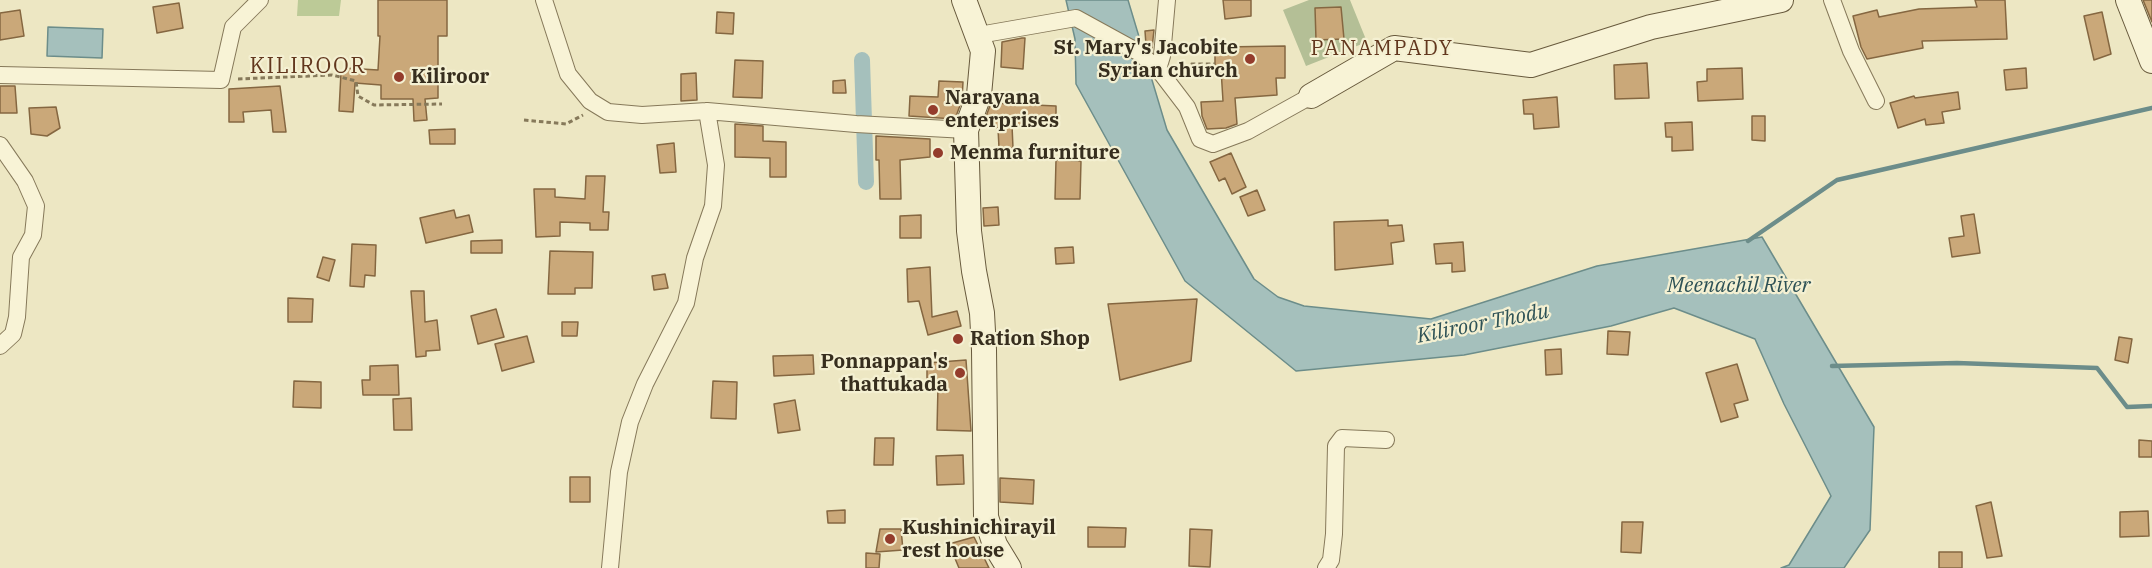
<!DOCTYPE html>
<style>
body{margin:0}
canvas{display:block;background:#ede7c3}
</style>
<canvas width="2152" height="568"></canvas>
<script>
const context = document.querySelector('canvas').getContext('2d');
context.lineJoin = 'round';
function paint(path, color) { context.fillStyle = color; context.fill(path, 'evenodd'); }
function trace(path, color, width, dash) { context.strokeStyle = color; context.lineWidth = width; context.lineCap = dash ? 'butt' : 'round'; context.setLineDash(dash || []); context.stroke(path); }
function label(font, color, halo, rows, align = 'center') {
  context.font = font + ' "IBM Plex Serif",serif'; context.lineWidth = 4.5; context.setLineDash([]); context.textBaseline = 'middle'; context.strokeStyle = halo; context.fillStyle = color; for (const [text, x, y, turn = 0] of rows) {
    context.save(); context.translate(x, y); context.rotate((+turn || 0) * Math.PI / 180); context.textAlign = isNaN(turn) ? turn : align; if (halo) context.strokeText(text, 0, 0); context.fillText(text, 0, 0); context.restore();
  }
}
paint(new Path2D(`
 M298,0H341L339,16H297Z`), '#bcca97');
paint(new Path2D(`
 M1309,0H1350L1367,42L1306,66L1283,10Z`), '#b4bf96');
const water = new Path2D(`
 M1066,0H1128L1167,130L1254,279L1278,297L1304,306L1431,319L1597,266L1762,237L1874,427L1870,530L1844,568H1781L1789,565L1831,496L1784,404L1755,339L1674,308L1611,326L1464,355L1296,371L1185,281L1076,84L1075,39Z
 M48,27L103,29L102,58L47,56Z`);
paint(water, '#a5c0bc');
trace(water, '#6c8d8a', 1.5);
trace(new Path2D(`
 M1748,241L1837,180L2152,108
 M1832,366L1957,363L2097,368L2127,407L2152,406`), '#6c8d8a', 4.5);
trace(new Path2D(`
 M862,60L866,182`), '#a5c0bc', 16);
const building = new Path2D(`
 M378,0H447V36H438V98L425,99L427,120L414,121L413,99H381V85L355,83L353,112L339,111L341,72H344L345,68L378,70L380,36H378Z
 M1223,0H1251V16L1225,19Z
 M1975,0H2005L2007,39L1922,41L1923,48L1867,59L1861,47L1853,16L1877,10L1879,17L1919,9L1977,7Z
 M2143,0H2152V22Z
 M179,3L183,28L157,33L153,7Z
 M1341,7L1344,39L1316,40L1315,8Z
 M20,10L24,36L0,40V13Z
 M717,12L734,13L733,34L716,33Z
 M2102,12L2111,54L2094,60L2084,16Z
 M1154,30L1152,48H1150L1146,45L1145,31Z
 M1022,38H1025L1023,69L1001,67L1002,42Z
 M1285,46V78H1276L1277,95L1235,98L1237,124L1226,128L1207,129L1202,116L1201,102L1223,101L1221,69H1215V54H1222V47Z
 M735,60L763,61L762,98L733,97Z
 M1647,63L1649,98L1615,99L1614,65Z
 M1742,68L1743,99L1698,101L1697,82L1707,81V69Z
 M2026,68L2027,88L2006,90L2004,70Z
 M696,73L697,100L681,101V74Z
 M845,80L846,93H833V81Z
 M939,81L963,82L962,100L955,119L909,116L910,96L938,97Z
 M0,86H15L17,113H0Z
 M280,86L286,132H273L271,110L243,112L244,122H229V89Z
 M1958,92L1960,109L1942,112L1944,123L1926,125L1925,119L1898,128L1890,103L1914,96L1915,98Z
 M1557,97L1559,127L1534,129L1533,114H1524L1523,100Z
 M991,103L1056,106V126L1012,125L1013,148H999L998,128L985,126V119Z
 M56,107L60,128L47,136L31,134L29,108Z
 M1752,116H1765V141L1752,140Z
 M1692,122L1693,150L1672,151V137H1666L1665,123Z
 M735,124L763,126V141L786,142V177H770V158L735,157Z
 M455,129V144H430L429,130Z
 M876,136L930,139V157L900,160L901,199H880L879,160H876Z
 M674,143L676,172L660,173L657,145Z
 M1231,153L1246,187L1232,194L1225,178L1219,181L1210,162Z
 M1056,160L1081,161L1080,199H1055Z
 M586,176H605L603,212H609L608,230H590V223L560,222V236L536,237L534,189H555V197L585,199Z
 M1257,190L1265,210L1248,216L1240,197Z
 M998,207L999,225L984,226L983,208Z
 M454,210L456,218L469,215L473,232L426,243L420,218Z
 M1974,214L1980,253L1952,257L1949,238L1964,236L1961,216Z
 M921,215V238H900V216Z
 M1388,220V226L1402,225L1404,241L1391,243L1393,264L1335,270L1334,222Z
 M502,240V253H471V241Z
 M1463,242L1465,271L1452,272V263L1436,264L1434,244Z
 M352,244L376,245L375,276L365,275L364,287L350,286Z
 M1073,247L1074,263L1056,264L1055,248Z
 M550,251L593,252L592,288H575V294H548Z
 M323,257L335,260L329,281L317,277Z
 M930,267L932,317L957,311L961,326L928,335L919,301L908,302L907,269Z
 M665,274L668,288L654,290L652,276Z
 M411,291H424L425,322L437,320L440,350L426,351V356L416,357Z
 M288,298L313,299L312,322H288Z
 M1197,299L1191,361L1120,380L1108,304Z
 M496,309L504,337L478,344L471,316Z
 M562,322H578L577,336H562Z
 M1608,331L1630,332L1628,355L1607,354Z
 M527,336L534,362L502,371L495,344Z
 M2119,337L2132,339L2128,363L2115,360Z
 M1561,349L1562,374L1546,375L1545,350Z
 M813,355L814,374L774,376L773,356Z
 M966,360L971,431L937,430L938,385H927V363Z
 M1737,364L1748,400L1734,404L1738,417L1721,422L1706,373Z
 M398,365L399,395H363L362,380H370V366Z
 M294,381L321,382V408L293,407Z
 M713,381L737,382L736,419L711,418Z
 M411,398L412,430H394L393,399Z
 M795,400L800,430L778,433L774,404Z
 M875,438H894L893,465H874Z
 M2139,440L2152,441V457H2139Z
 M963,455L964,484L937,485L936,456Z
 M570,477H590V502H570Z
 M1000,478L1034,480L1033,504L1000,502Z
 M1991,502L2002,556L1987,558L1976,506Z
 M845,510V523H828L827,511Z
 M2148,511L2149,536L2120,537V512Z
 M1622,522H1643L1641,553L1621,552Z
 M1088,527L1126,528L1125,547H1088Z
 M880,529H901L903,550L876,552Z
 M1190,529L1212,530L1210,567L1189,566Z
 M974,537L989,568H959L949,544Z
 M1939,552H1962V568H1939Z
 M866,553L880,554L879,568H866Z`);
paint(building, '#caa879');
trace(building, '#856741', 1.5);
const street = new Path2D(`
 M544,0L568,74L590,101L608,112L642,115L707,111L856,124L966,130
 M1832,0L1851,51L1876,101
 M979,35L1076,18L1138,52L1158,69L1187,107L1200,139L1213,144L1248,131L1311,96
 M1158,69L1162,56L1167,0
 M0,75L221,80L233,27L260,0
 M0,145L25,181L36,206L33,235L21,257L17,317L13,334L0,346
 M610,568L619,472L630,422L645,384L686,303L695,258L713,206L716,165L707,111
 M1326,568L1331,560L1334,534L1336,446L1342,438L1386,440`);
const secondary = new Path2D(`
 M964,0L983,51L979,95L966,130L969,231L974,271L982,313L984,350L986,517L995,545L1009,568
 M2128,0L2152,61
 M1311,96L1394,48L1531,65L1651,27L1781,0`);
trace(street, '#86795a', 18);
trace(secondary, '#685a3d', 26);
trace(new Path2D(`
 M1177,70L1192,64H1215
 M238,79L332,75L356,81L358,96L374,105L442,104
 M524,120L566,124L583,115`), '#86795a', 3, [4.5, 3]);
trace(street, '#f8f3d6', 16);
trace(secondary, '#f8f3d6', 24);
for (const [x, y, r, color] of [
 [1250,59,6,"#943c2c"],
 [399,77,6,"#943c2c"],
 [933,110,6,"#943c2c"],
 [938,153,6,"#943c2c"],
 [958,339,6,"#943c2c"],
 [960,373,6,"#943c2c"],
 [890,539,6,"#943c2c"]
]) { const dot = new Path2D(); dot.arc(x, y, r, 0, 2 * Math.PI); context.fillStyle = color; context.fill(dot); trace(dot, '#f4f0d2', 2); }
label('bold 20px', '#372e1e', '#f4f0d2', [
 ["St. Mary's Jacobite",1238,48,"right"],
 ["Syrian church",1238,71,"right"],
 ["Kiliroor",411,77],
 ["Narayana",945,98],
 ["enterprises",945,121],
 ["Menma furniture",950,153],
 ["Ration Shop",970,339],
 ["Ponnappan's",948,362,"right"],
 ["thattukada",948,385,"right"],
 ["Kushinichirayil",902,528],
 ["rest house",902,551]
], 'left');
context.letterSpacing = '1.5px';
label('21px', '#62371e', '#f4f0d2', [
 ["PANAMPADY",1382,49]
]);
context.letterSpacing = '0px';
label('italic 21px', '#2e5256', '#f4f0d2', [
 ["Meenachil River",1739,286],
 ["Kiliroor Thodu",1483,324,-11]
]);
context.letterSpacing = '1.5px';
label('22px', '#62371e', '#f4f0d2', [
 ["KILIROOR",308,67]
]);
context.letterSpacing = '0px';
</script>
